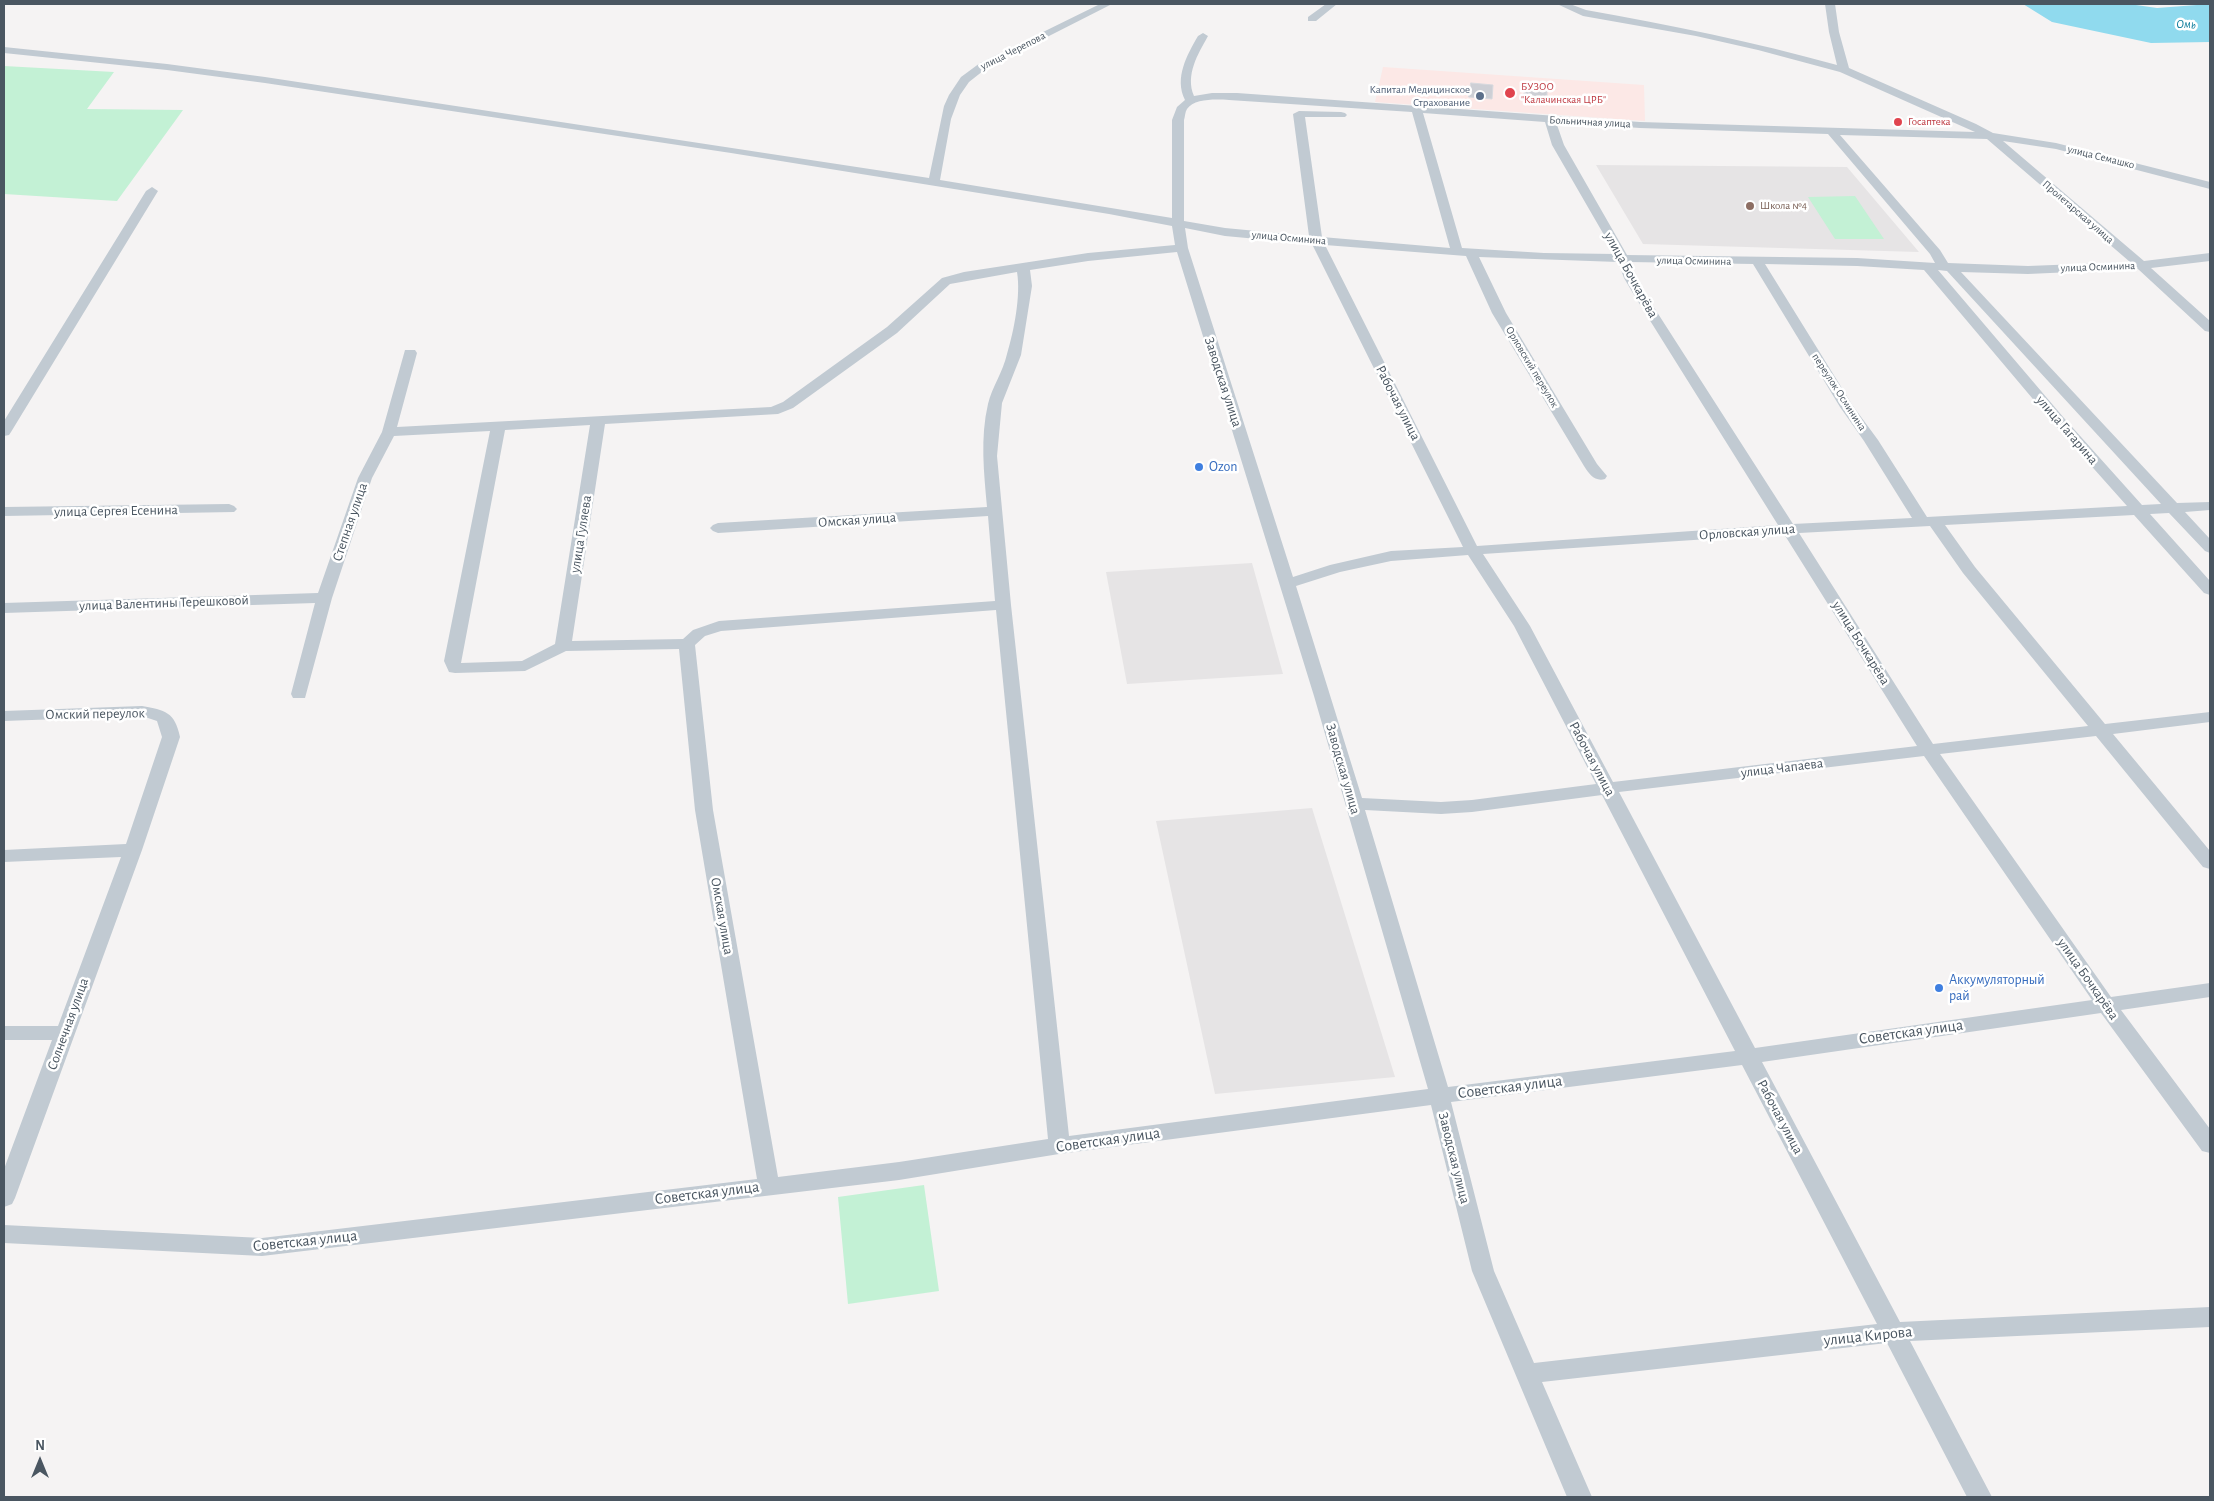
<!DOCTYPE html>
<meta charset="utf-8">
<style>
body{margin:0}
#map{position:relative;width:2214px;height:1501px;overflow:hidden;background:#f5f3f3;font-family:"Alegreya Sans",sans-serif}
canvas{display:block}
.frame{position:absolute;inset:0;border:5px solid #4a5661;pointer-events:none}
.north{position:absolute;left:15px;top:1436px;width:50px;height:50px;-webkit-text-stroke:4px #fff;paint-order:stroke;rotate:0deg;font-size:14px;font-weight:700;line-height:20px;text-align:center;color:#4a5661}
.north::after{content:'';display:block;margin:auto;width:18px;height:22px;background:#4a5661;clip-path:polygon(50% 0,100% 100%,50% 72%,0 100%)}
</style>
<div id="map">
<canvas width="2214" height="1501"></canvas>
<div class="frame"></div>
<div class="north">N</div>
</div>
<script>
const context = document.querySelector('canvas').getContext('2d');
context.lineJoin = 'round';
function paint(path, color) { context.fillStyle = color; context.fill(path, 'evenodd'); }
function trace(path, color, width, dash) { context.strokeStyle = color; context.lineWidth = width; context.lineCap = dash ? 'butt' : 'round'; context.setLineDash(dash || []); context.stroke(path); }
function label(font, color, halo, rows, align = 'center') {
  context.font = font + ' "Alegreya Sans",sans-serif'; context.lineWidth = 5; context.setLineDash([]); context.textBaseline = 'middle'; context.strokeStyle = halo; context.fillStyle = color; for (const [text, x, y, turn = 0] of rows) {
    context.save(); context.translate(x, y); context.rotate((+turn || 0) * Math.PI / 180); context.textAlign = isNaN(turn) ? turn : align; if (halo) context.strokeText(text, 0, 0); context.fillText(text, 0, 0); context.restore();
  }
}
paint(new Path2D(`
 M1596,165L1847,167L1919,252L1643,244Z
 M1252,563L1283,674L1127,684L1106,572Z
 M1312,808L1395,1077L1215,1094L1156,821Z`), '#e6e4e5');
paint(new Path2D(`
 M1383,67L1644,85L1645,121L1375,102Z`), '#fce8e6');
paint(new Path2D(`
 M4,66L114,72L87,109L183,110L117,201L4,194Z
 M1855,196L1884,239H1835L1808,197Z
 M924,1185L939,1291L848,1304L838,1197Z`), '#c3f1d5');
paint(new Path2D(`
 M2023,4H2129L2157,8L2210,4V42L2151,43L2052,22Z`), '#90daee');
const building = new Path2D(`
 M1471,83L1493,85L1492,99L1469,97Z
 M1525,87L1547,88V102L1524,101Z`);
paint(building, '#cdcfd5');
trace(building, '#d7d9de', 1);
paint(new Path2D(`
 M1100,4H1112L988,67L969,82L960,95L951,119L940,180L1172,218V120L1177,107L1185,100C1174,78 1187,55 1198,36L1203,33L1208,36C1198,54 1185,75 1194,96L1212,93H1237L1640,122L1975,132L1840,72L1758,50L1696,36L1583,16L1557,4H1570L1586,10C1671,25 1754,42 1837,65L1829,32L1825,4H1835L1839,32L1849,68L1976,124L1993,133L2056,143L2210,182V189L2056,149L2003,141L2144,261L2210,253V261L2151,268L2210,321V332L2205,331L2138,269L2028,274L1961,272L2177,503L2210,502V510L2185,512L2210,539V553L2205,551L2169,513L2150,514L2210,581V595L2204,593L2134,515L1945,525L1975,567L2105,724L2210,712V722L2113,734L2210,851V869L2203,867L2096,736L1940,754L2111,997L2210,983V997L2121,1010L2210,1129V1153L2202,1151L2101,1013L1762,1062L1900,1322L2210,1307V1327L1910,1341L1992,1497H1967L1887,1343L1542,1382L1592,1497H1567L1472,1271L1431,1105L1059,1154L899,1180L262,1256L4,1243V1225L262,1238L757,1179L695,810L679,649L566,651L525,671L455,673L449,672L444,661L490,431L394,436L372,478L332,598L305,698H293L291,694L315,603L4,613V603L318,593L358,478L382,432L405,350H415L417,353L397,427L771,407L783,402L887,327L942,278L964,272L1088,253L1175,245L1172,226L1109,214L731,153L265,83L167,70L4,53V47L167,64L265,77L929,178L944,106L949,95L961,77L980,63ZM1229,100L1412,112L1450,248L1322,237L1305,117H1345L1347,115L1345,113L1341,112L1299,111L1293,114L1309,236L1225,228L1184,221V120C1185,117 1185,112 1187,109C1194,98 1218,99 1229,100ZM1423,113L1545,122L1552,145L1615,254L1544,253L1462,248ZM1556,122L1640,128L1828,134L1930,254L1935,263L1857,258L1627,255L1564,145ZM1840,135L1987,139L2130,262L2028,266L1948,263L1940,250ZM1185,228L1225,236L1312,244L1463,547L1391,551L1330,565L1293,577L1188,248ZM1325,245L1466,256L1492,313L1584,466C1589,474 1595,482 1605,479L1607,476L1597,464L1506,313L1479,257L1618,262L1624,278L1634,295L1778,525L1477,546ZM1177,252L1314,696L1428,1089L1069,1136L1011,605L997,456L1002,403L1021,355L1032,286L1030,270L1088,261ZM1630,262L1753,264L1840,407L1864,441L1912,518L1793,524L1646,295L1636,278ZM1765,264L1857,266L1924,270L2054,424L2127,506L1927,517L1878,440L1853,406ZM1938,270L1947,271L2161,504L2142,505L2064,418ZM1017,272C1021,295 1014,331 1007,354C1003,372 992,387 988,404C980,438 984,473 987,507L718,523L713,525L710,528L713,531L718,533L988,516L995,601L719,621L693,630L683,639L572,641L605,424L778,414L793,408L897,333L950,284ZM590,425L555,644L522,661L461,663L505,430ZM1930,526L1963,573L2088,726L1933,744L1799,533ZM1784,534L1917,746L1613,782L1530,626L1483,554ZM1468,555L1514,626L1596,784L1472,800L1441,802L1362,798L1296,586L1340,572L1391,561ZM996,610L1048,1139L899,1162L778,1177L713,810L695,645L705,636L721,631ZM1924,756L2092,1000L1755,1048L1619,792ZM1602,795L1735,1051L1448,1087L1365,810L1441,814L1472,812ZM1742,1065L1877,1324L1534,1363L1494,1271L1451,1102Z
 M1326,4H1337L1316,21H1308V17Z
 M152,187L158,191L11,432L9,435L4,436V421L146,191Z
 M229,504L234,506L237,509L234,512L4,516V507Z
 M142,706C165,710 175,712 180,737L142,850L15,1198L12,1204L4,1207V1169L52,1040H4V1026H58L121,857L4,862V850L126,844L162,737L157,721L142,716L4,721V711Z`), '#c1cad2');
for (const [x, y, r, color] of [
 [1510,93,6,"#e0444e"],
 [1480,96,5,"#5c6f8a"],
 [1898,122,5,"#e0444e"],
 [1750,206,5,"#8d6e63"],
 [1199,467,5,"#3f7fe0"],
 [1939,988,5,"#3f7fe0"]
]) { const dot = new Path2D(); dot.arc(x, y, r, 0, 2 * Math.PI); context.fillStyle = color; context.fill(dot); trace(dot, '#fff', 2); }
label('11px', '#4a5661', '#fff', [
 ["улица Черепова",1013,51,-27],
 ["Больничная улица",1590,122,3],
 ["улица Семашко",2101,157,14],
 ["Пролетарская улица",2078,212,41],
 ["улица Осминина",1289,238,5],
 ["улица Осминина",1694,261,1],
 ["улица Осминина",2098,267,-2],
 ["Орловский переулок",1532,367,59],
 ["переулок Осминина",1839,392,57]
]);
label('11px', '#be3a42', '#fff', [
 ["БУЗОО",1521,87],
 ["\"Калачинская ЦРБ\"",1521,100],
 ["Госаптека",1908,122]
], 'left');
label('11px', '#4e5e75', '#fff', [
 ["Капитал Медицинское",1470,90],
 ["Страхование",1470,103]
], 'right');
label('11px', '#785e54', '#fff', [
 ["Школа №4",1760,206]
], 'left');
label('italic 12px', '#0c7c9b', '#fff', [
 ["Омь",2186,24]
]);
label('14px', '#4a5661', '#fff', [
 ["улица Бочкарёва",1631,275,61],
 ["Заводская улица",1223,382,72],
 ["Рабочая улица",1398,403,63],
 ["улица Гагарина",2067,430,49],
 ["улица Сергея Есенина",116,511,-1],
 ["Омская улица",857,520,-4],
 ["Степная улица",350,522,-71],
 ["Орловская улица",1747,532,-4],
 ["улица Гуляева",581,534,-81],
 ["улица Валентины Терешковой",164,603,-2],
 ["улица Бочкарёва",1861,643,58],
 ["Омский переулок",95,714,-1],
 ["Рабочая улица",1592,759,62],
 ["улица Чапаева",1782,768,-7],
 ["Заводская улица",1343,769,74],
 ["Омская улица",722,916,80],
 ["улица Бочкарёва",2088,979,55],
 ["Солнечная улица",68,1024,-70],
 ["Рабочая улица",1780,1117,62],
 ["Заводская улица",1454,1158,76]
]);
label('14px', '#366cbe', '#fff', [
 ["Ozon",1209,467],
 ["Аккумуляторный",1949,980],
 ["рай",1949,996]
], 'left');
label('16px', '#4a5661', '#fff', [
 ["Советская улица",1911,1032,-8],
 ["Советская улица",1510,1087,-7],
 ["Советская улица",1108,1140,-8],
 ["Советская улица",707,1193,-7],
 ["Советская улица",305,1241,-6],
 ["улица Кирова",1868,1336,-6]
]);
</script>
